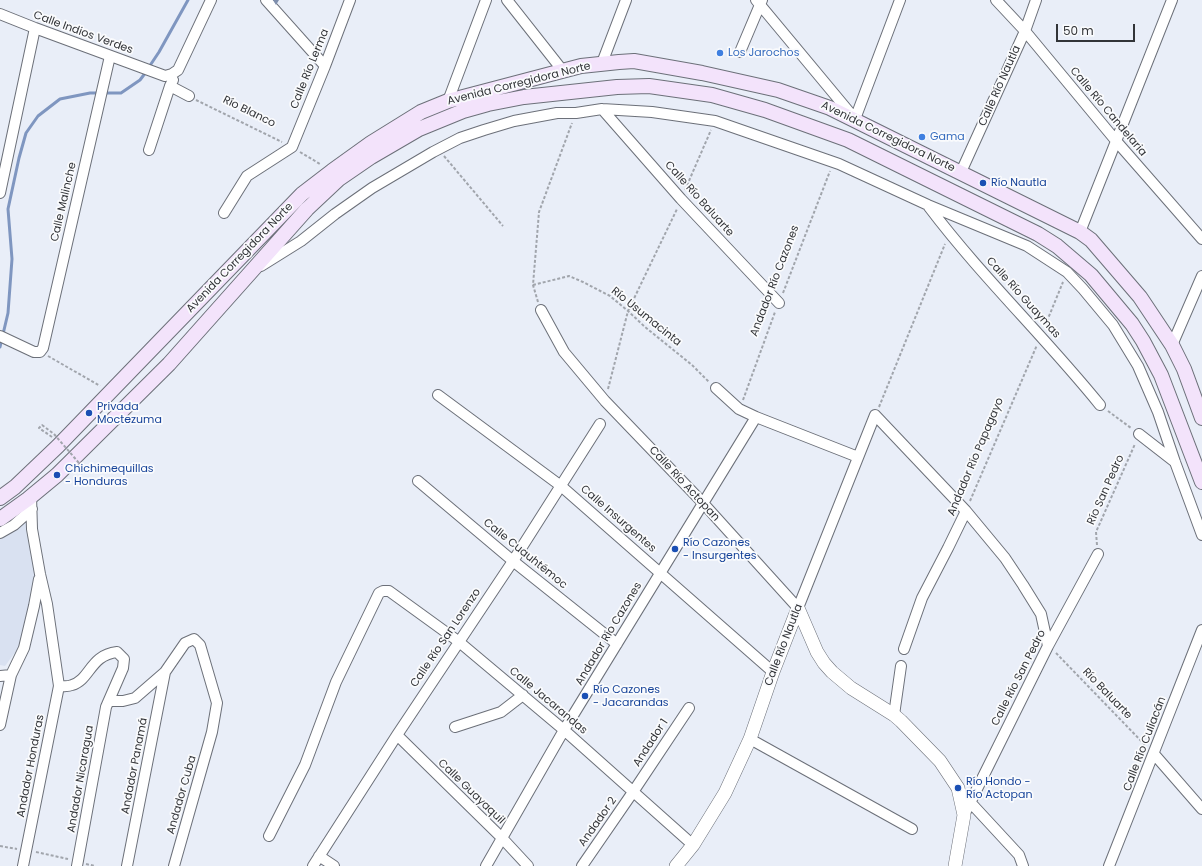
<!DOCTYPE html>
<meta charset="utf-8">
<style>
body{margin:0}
#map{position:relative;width:1202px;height:866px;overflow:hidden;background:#e9eef8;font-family:Poppins,sans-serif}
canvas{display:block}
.scale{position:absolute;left:1056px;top:24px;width:79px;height:18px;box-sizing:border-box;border:2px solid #323438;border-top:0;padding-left:5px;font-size:12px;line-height:14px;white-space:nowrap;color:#323438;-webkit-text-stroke:3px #fafbfd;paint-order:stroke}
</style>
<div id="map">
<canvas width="1202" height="866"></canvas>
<div class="scale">50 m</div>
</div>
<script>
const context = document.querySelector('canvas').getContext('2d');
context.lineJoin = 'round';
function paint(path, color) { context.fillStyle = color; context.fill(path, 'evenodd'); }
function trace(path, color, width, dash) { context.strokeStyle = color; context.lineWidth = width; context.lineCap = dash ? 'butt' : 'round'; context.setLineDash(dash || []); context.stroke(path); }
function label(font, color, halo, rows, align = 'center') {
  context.font = font + ' Poppins,sans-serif'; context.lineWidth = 3.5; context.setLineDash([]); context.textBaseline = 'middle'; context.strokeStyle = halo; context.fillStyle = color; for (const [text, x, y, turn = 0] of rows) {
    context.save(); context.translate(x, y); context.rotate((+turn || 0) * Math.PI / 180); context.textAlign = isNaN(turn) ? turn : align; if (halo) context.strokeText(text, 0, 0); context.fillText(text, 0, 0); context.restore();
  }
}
paint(new Path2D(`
 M30,519L35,575L33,604L22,643L5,666L0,665V537Z`), '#d9e1f1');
trace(new Path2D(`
 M149,67L159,52L188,0
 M0,347L8,313L12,259L8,209L19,158L26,133L38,116L60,99L90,93H121L140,80L146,72`), '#7f96c0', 3);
const minor = new Path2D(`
 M266,0L325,66
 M507,0L563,71
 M756,0L855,119L900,0
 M996,0L1025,31L1117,142L1202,239
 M0,14L35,28L165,76L172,74L178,70L211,0
 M740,52L762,0
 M602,63L626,0
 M173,80L170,86L189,96
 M448,101L486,0
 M602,109L681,199L779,303
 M149,150L170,86
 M961,172L1025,31L1036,0
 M0,193L35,28
 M929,207C982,277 1045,337 1100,405
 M224,213L247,176L292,147L325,66L350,0
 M1080,232L1172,0
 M261,266L301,241L335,214L372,188L433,152L460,138L484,130L514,121L557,113H576L602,109L652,112L715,121L839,164L928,205L1027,246L1067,272L1083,289L1113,325L1138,366L1158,412L1175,462L1202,535
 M541,310L564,352L605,401L703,503L798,608L875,415L966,511L1005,558L1023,585L1041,614L1048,646
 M0,336L34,352H40L43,348L110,56
 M1172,345L1202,276
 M716,388L739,409L756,417L858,457
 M438,395L561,486L773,672
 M1139,434L1175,462
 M418,481L513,561L617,644
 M0,533L14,525L32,509
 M904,649L922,598L948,548L966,511
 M0,676L11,675
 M59,686C63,686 68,687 72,685C90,680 90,655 117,652L124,659L123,668L106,707L77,866
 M109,701H123L135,698L165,672L185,643L194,639L200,645L217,703L212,732L174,866
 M894,715L901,666
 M0,725L11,675L24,648L34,606L39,579
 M455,727L501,712L523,695
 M397,735L502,838L528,866
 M750,739L912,829
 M1154,754L1202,809
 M970,802L1019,855L1023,866
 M964,815L1048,646L1098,554
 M269,836L305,765L336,682L379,593L383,591H389L458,641L564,730L693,845
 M319,856L334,866
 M23,866L59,686L47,604L40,574L32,529L31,496
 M127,866L165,672
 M313,866L397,735L513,561L600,424
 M486,866L564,730L756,417
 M582,866L633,792L689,708
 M1109,866L1202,630`);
const tertiary = new Path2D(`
 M798,608L817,652L824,663L832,672L851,688L894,715L901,721L940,761L958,788L964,815L955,866
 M676,866L693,845L725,793L750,739L773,672L798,608`);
const secondary = new Path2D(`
 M0,498L15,487L58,446L302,194L332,171L371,143L421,112L448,101L581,66L619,62L634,61L702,73L778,90L830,108L1080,232L1091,240L1140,297L1172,345L1184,369L1202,418
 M0,519L28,499L57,475L169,364L307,209L339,179L371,157L419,129L463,111L488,104L524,97L617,87L649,86L712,95L765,110L848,140L1038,234L1057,246L1091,275L1132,324L1143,341L1161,375L1202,482`);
trace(minor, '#6c7079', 12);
trace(tertiary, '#6c7079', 14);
trace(secondary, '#6c7079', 16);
trace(new Path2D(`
 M196,100L282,142
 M300,152L320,164
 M444,156L503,226
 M685,190L711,130
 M533,285L569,276L583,282L610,296L628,311L645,327L692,365L709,382
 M783,293L830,171
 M538,302L533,285L539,212L572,123
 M1045,326L1063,282
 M48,356L100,386
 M608,389L628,311L677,209
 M743,400L775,312
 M879,407L945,244
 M1108,411L1131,428
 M52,437L39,428L42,425L54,434
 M970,501L1037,345
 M1097,545L1096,532L1135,444
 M1056,653L1146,746
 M0,846L17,849
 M36,852L68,859
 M86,864L95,866`), '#a1a5ac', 2, [3, 2]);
trace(minor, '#fff', 10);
trace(tertiary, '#fff', 13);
trace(secondary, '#f3e3fb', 14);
trace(new Path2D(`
 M54,434L79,463`), '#a1a5ac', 2, [3, 2]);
paint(new Path2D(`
 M273,0H279L276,5Z`), '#7f8fae');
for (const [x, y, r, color] of [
 [720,53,4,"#3f7fe0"],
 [922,137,4,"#3f7fe0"],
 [983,183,4,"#1a4fb4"],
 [89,413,4,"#1a4fb4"],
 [57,475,4,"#1a4fb4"],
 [675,549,4,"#1a4fb4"],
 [585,696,4,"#1a4fb4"],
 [958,788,4,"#1a4fb4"]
]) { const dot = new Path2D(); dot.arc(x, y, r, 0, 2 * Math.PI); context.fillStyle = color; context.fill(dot); trace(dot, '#fafbfd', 1.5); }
label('11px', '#323438', '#fafbfd', [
 ["Calle Indios Verdes",83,33,20],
 ["Calle Río Lerma",310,69,-68],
 ["Avenida Corregidora Norte",519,84,-14],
 ["Calle Río Nautla",1000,86,-66],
 ["Río Blanco",249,112,26],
 ["Calle Río Candelaria",1108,112,50],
 ["Avenida Corregidora Norte",888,137,26],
 ["Calle Río Baluarte",699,199,48],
 ["Calle Malinche",64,202,-77],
 ["Avenida Corregidora Norte",240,258,-46],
 ["Andador Río Cazones",775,281,-69],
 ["Calle Río Guaymas",1023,298,48],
 ["Río Usumacinta",646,317,39],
 ["Andador Río Papagayo",976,457,-67],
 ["Calle Río Actopan",684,484,47],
 ["Río San Pedro",1106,490,-66],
 ["Calle Insurgentes",618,519,41],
 ["Calle Cuauhtémoc",525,554,39],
 ["Andador Río Cazones",609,634,-59],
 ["Calle Río San Lorenzo",446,638,-56],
 ["Calle Río Nautla",784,645,-69],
 ["Calle Río San Pedro",1019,678,-63],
 ["Río Baluarte",1107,694,46],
 ["Calle Jacarandas",548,701,40],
 ["Andador 1",651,743,-57],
 ["Calle Río Culiacán",1145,744,-69],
 ["Andador Honduras",31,766,-79],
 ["Andador Panamá",135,766,-79],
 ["Andador Nicaragua",81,779,-80],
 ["Calle Guayaquil",471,792,44],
 ["Andador Cuba",182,795,-74],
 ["Andador 2",598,822,-55]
]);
label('11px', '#366cbe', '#fafbfd', [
 ["Los Jarochos",728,53],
 ["Gama",930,137]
], 'left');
label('11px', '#164399', '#fafbfd', [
 ["Río Nautla",991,183],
 ["Privada",97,407],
 ["Moctezuma",97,420],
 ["Chichimequillas",65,469],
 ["- Honduras",65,482],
 ["Río Cazones",683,543],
 ["- Insurgentes",683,556],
 ["Río Cazones",593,690],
 ["- Jacarandas",593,703],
 ["Río Hondo -",966,782],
 ["Río Actopan",966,795]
], 'left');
</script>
